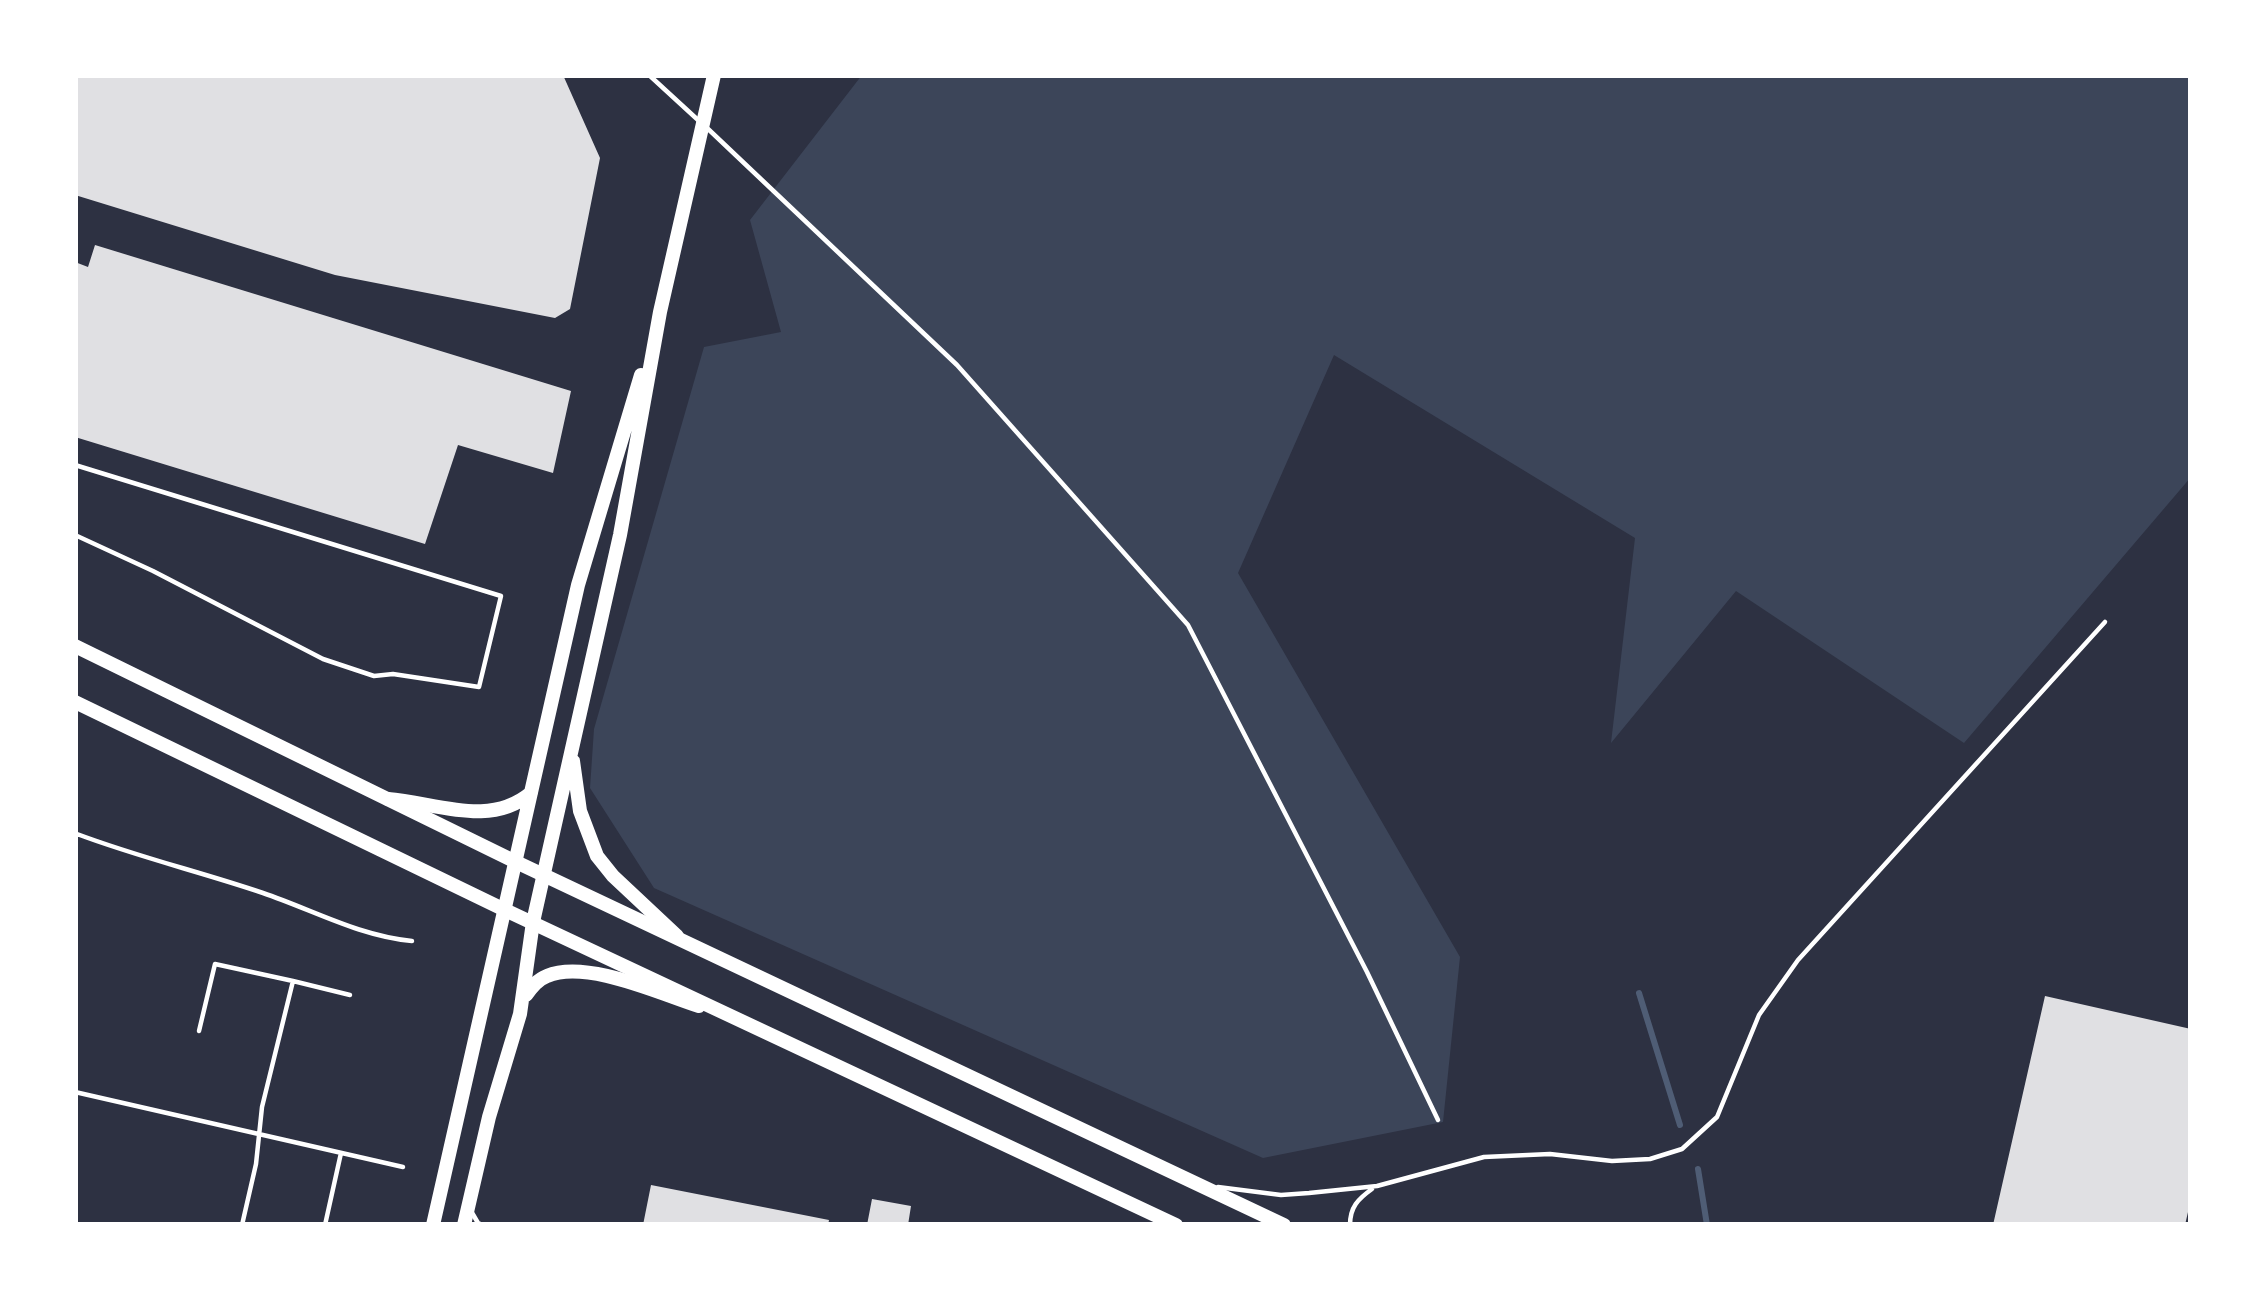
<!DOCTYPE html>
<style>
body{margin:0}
#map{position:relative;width:2266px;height:1300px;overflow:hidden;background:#2d3142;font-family:Spectral,serif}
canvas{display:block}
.frame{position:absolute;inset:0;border:78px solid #fff;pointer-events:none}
</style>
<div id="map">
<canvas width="2266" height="1300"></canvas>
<div class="frame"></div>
</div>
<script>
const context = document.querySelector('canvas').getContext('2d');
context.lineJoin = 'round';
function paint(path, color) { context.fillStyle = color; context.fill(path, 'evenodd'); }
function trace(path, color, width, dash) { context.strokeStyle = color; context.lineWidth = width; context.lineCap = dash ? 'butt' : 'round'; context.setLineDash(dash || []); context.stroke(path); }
paint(new Path2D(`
 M862,75H2191V477L1964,743L1736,591L1611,743L1635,538L1334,355L1238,573L1460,957L1443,1122L1263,1158L654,888L590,788L594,729L704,347L781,332L750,220Z`), '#3c4559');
trace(new Path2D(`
 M1639,993L1680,1125
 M1698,1169L1707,1225`), '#4f5d75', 6);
paint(new Path2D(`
 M75,75H563L600,158L570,309L555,318L335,275L75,195Z
 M95,245L571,391L553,473L458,445L425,544L75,437V262L88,267Z
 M2045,996L2191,1029V1199L2185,1225H1993Z
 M651,1185L829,1220L828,1225H643Z
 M872,1199L911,1206L908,1225H867Z`), '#e0e0e3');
trace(new Path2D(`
 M649,75L698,120
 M706,127L957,365L1188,625L1367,972L1438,1120
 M75,465L501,596L479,687L393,674L374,676L323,659L153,571L75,535
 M75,839L77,834C138,857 201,872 263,893C313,910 359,936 412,941
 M293,981L350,995
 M199,1031L215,964L293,981L262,1107L256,1164L242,1225
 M75,1092L403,1167
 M1218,1187L1281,1195L1309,1193L1377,1186L1484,1157L1550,1154L1612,1161L1650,1159L1682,1149L1717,1117L1759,1015L1798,960L2105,622
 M471,1211L478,1223L483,1225
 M325,1225L341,1153
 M1350,1225C1350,1207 1358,1199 1372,1189`), '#fff', 4.5);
trace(new Path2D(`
 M573,761L580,811L597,856L613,876L677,936
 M388,799C437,803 489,828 531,793
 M526,995C532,987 537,980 547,976C586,959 661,994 699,1006
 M433,1225L578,585L641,375
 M464,1225L489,1117L520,1014L533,922L620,535L660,312L714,75`), '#fff', 14);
trace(new Path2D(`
 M75,646L516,862L1284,1225
 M75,702L505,910L1176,1225`), '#fff', 14);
</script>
